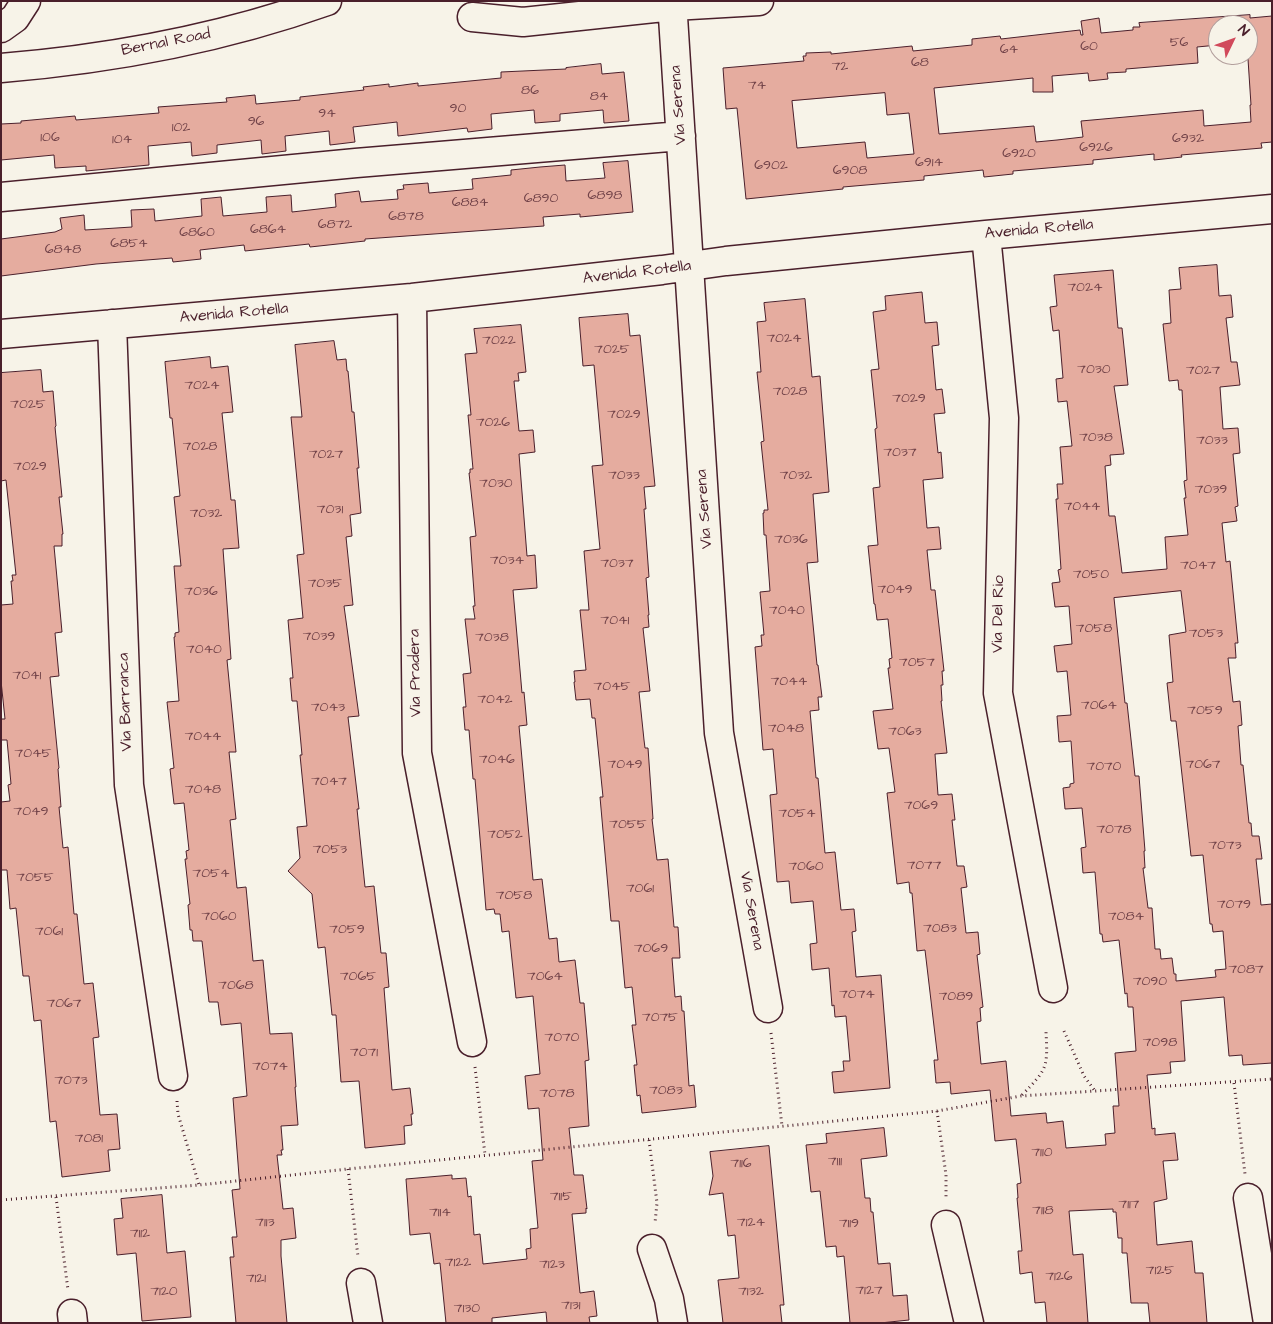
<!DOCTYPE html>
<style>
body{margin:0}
#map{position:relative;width:1273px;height:1324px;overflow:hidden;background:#f7f3e8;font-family:"Architects Daughter",sans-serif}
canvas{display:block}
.frame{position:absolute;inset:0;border:2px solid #4a1f2b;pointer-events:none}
.north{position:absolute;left:1208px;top:15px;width:50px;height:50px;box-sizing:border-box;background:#f7f3e8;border:1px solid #b29e9c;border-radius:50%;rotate:48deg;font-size:14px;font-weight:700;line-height:20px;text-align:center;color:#4a1f2b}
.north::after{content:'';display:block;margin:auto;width:18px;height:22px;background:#d1495b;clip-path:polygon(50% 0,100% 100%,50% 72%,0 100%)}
</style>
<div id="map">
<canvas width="1273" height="1324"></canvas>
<div class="frame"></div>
<div class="north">N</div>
</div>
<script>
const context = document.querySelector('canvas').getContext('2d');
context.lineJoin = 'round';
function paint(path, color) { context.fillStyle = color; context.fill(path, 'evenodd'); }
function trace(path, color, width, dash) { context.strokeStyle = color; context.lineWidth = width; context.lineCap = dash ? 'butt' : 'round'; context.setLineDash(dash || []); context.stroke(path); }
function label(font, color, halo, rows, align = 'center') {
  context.font = font + ' "Architects Daughter",sans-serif'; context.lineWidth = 4; context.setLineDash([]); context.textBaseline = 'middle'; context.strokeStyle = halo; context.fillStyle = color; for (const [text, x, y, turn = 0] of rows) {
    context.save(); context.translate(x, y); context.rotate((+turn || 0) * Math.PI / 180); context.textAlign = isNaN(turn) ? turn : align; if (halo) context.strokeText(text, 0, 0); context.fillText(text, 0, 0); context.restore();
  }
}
const building = new Path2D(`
 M1250,15V18L1272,16V142L1261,143L1262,148L1181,155L1182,157L1154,160V154L1093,160V164L1013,171V174L984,177L983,170L924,176V180L843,187V189L746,199L737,108L726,109L723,68L804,61L803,56H806V53L831,52V54L912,46L913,51L972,45V39L1000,36L1001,39L1080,30L1081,35H1083L1081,21L1099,18L1101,33L1133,30V27H1140L1139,23ZM1218,25H1248V55H1245V59H1248L1251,105H1250L1251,122L1204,126L1203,110L1081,121L1083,137L1057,140L1036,142L1034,126L939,134L934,88L1033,78V92H1053L1052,76L1088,73L1089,81L1108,79L1107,73L1126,72V69L1198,63L1197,47L1218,45ZM885,93L887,115L909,113L914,154L867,158L865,142L797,148L792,101Z
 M601,64L602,74L624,72L629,121L604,123L603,110L560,114V121L535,123L534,110L491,114L492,129L468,132L467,128L398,136L397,122L353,127L355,142L330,145L329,131L285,136L286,151L262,154L261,140L217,145V153L192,156L191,142L148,146L149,165L86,171V166L55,168L54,155L1,160V124L21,123V121L75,116L76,120L159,113L158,107L227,102L226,98L255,95L256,104L300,100V97L364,90L363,87L389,84V87L418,83V86L501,78V72L566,69V68Z
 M628,161L633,212L580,217V214L543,217L544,226L365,239V241L310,247L309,244L245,251L244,245L200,250L201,259L173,262L172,258L96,264L1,276V239L55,232L62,229L60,218L84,215L85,230L132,227L131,210L154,209L155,221L202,216L201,199L221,197L223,216L267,212L266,197L291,195L292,212L336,207L335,194L359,191L361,202L398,199L397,190L404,189L403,185L428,183L429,193L473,189L472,179L511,175V170L540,167L565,165L566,181L605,178L603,163Z
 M1217,265L1219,296L1231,295L1233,317L1226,318L1231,362H1237L1240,385L1220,387L1223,429L1238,428L1240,453L1233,454L1238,506L1235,507L1237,521L1222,523L1226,562L1230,561L1238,643H1235L1236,658H1228L1233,702L1240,701L1242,725L1238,726L1241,765H1243L1249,823H1251L1252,836H1259L1262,859H1256L1261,905L1272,904V1063L1243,1065L1242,1055L1229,1056L1224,997L1181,1001L1185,1061L1170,1062L1171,1073L1147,1075L1152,1129L1155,1128V1135L1175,1133L1178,1160L1163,1161L1167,1199L1154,1202L1157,1245L1192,1241L1195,1273H1203L1207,1323H1150L1148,1303H1131L1127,1253H1122V1238H1118L1116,1212H1113V1209L1069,1211L1073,1255L1083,1254L1088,1323H1047L1045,1302L1035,1303L1032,1272L1020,1274L1018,1251H1022L1017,1198H1018L1017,1184L1021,1183L1016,1139L995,1141L990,1090L951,1094L950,1082L936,1083L934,1060H938L925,950L917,951L912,893H910L909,882L897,884L887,793L895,792L889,748L878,749L873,711L893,709L888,668H890L889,659L892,658L888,619L877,620L875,604H874L868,546L878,545L873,488L880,487L875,429L877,428L871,370L879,369L873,312L886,310L885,296L922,292L925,323L937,322L939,345L932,346L936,390L942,389L945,413L934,414L938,453L941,452L943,478L923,480L927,528L939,527L941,549L927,550L931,590H935L944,671H942L943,685H941L942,701H941L947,753L935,754L938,795L952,794L955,820H952L957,866H964L967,887L961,888L966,933L978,932L980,954L977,955L983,1007L980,1008L981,1021L977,1022L981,1064L1006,1061L1011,1116L1046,1113L1047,1123L1063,1121L1066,1148L1106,1145L1105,1134L1115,1133L1113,1106H1119L1115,1053L1136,1051L1133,1007H1128L1127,993L1125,994L1119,940L1103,942L1102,934H1100L1095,872L1083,873L1081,848L1086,847L1082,808L1065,809L1063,788L1070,787V784L1074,783L1071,741L1059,742L1057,716L1071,715L1067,671L1057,672L1054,646L1072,644L1069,606L1055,607L1052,583L1060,582L1058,570L1061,569L1056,499H1058L1057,484H1063L1060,447L1072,446L1067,401L1058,402L1056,379L1063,378L1059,330L1053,331L1050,307L1057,306L1054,275L1113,270L1118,328H1122L1128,385L1114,386L1124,454L1110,455L1111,465L1105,466L1109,516H1115L1122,573L1167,569L1165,537L1188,535L1184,498H1186L1184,481L1187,480L1182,390H1179L1178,380L1169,381L1163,324L1171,323L1169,290L1181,289L1179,268ZM1181,591L1186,632L1169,635L1173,682L1167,683L1171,721H1176L1191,856L1203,855L1210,924H1212L1213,932L1223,931L1226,969L1215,970L1216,977L1176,981V974H1174L1172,958L1161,959L1160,949H1155L1152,908H1148L1143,868H1145L1144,851H1145L1139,776H1135L1127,703H1125L1114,598Z
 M805,299L812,377L820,376L829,492L813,494L818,562L807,563L817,665H818L822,697H818L819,710L810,711L816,778H818L825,853L835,852L841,910L854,909L856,931L852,932L856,977L881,975L890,1088L834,1093L832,1072L844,1071L843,1061H850L846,1016L835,1017L834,1005L832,1006L829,968L812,970L810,944L817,943L813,901L791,903L789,881L777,882L770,795L777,794L773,749L763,750L755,647L762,646L761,635H764L760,592L770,591L766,535H764L763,513H764V510H768L761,442L764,441L757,372H761L757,322L766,321L764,303Z
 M628,314L630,336L640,335L655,486L644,487L646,509H644L649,577L646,578L649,615H648L649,627L643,628L650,691L639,692L644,740L645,748H648L653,819H652L657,860L668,859L674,927H678L680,958H672L675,997L681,996L682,1011H684L689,1086L694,1085L696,1107L642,1113L640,1095L637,1096L634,1065H637L632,1025H636L632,987L625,988L619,921H611L600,797H603L595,718H592L590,699L576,700L574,682H575L574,671L586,670L580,610H589L584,551L600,549L592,466L603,465L594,365L583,366L579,318Z
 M521,325L526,372L518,373L519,381H514L519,431L533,430L535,452L519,454L527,556L535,555L537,588L513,590L522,693L524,692L527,725L519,726L533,880L542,879L549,939L557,938L559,962L575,960L580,1003H584L589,1060L585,1061L589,1126L569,1128L574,1175H583L587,1209L586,1208V1213L572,1214L580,1293L594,1291L597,1316L589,1317L590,1323H547L546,1312L492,1318V1323H446L440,1263L434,1264L430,1233L410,1235L406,1179L452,1175V1179L466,1178L468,1197L471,1196L474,1235L480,1234L483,1264L527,1259L526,1249L531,1248L530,1229L538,1228L532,1161L543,1160L539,1108L528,1109L525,1076L540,1074L533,996L516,998L509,931L502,932L500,914H495L494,909L486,910L475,779H473L469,730H465L463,707H466L463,674L471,673L465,619H475L473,606H475L470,537L476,536L469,473H470V469H473L468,415H471L465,354L477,353L474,329Z
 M334,341L337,360L346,359L347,371H348L352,412H354L359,468H357L361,513L350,515L352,536L346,537L353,605L344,606L359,716L348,717L359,809H357L365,887L374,886L381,953H386L389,987L384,988L392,1090L410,1088L413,1114H411L412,1125L404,1126L405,1144L365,1148L359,1081L341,1082L336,1015H332L325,947L318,948L312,894L288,871L300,858L297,827L307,826L300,755H302L297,701H292L290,678H293L288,620L303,618L297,555L304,554L291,417H302L295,345Z
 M210,357L211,368L228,366L233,412L222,413L231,500H235L239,548L223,549L231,659L227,660L236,752H229L236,819L230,820L237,888L246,887L253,961L263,960L270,1034L292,1033L296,1087H295L298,1125L281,1126L283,1150H281L282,1155H277L283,1209L293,1208L296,1238L281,1240V1256L287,1323H236L230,1257H234L232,1237H237L232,1190L240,1189L233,1098L247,1096L241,1023L221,1025L218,1002H209L202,941H193L192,930H190L188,905L190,904L185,859H187L186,851L189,850L184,803L174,804L170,769L174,768L167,702L179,701L174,637H175V633L179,632L174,566H181L174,497L180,496L172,418H170L165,362Z
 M41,370L43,392L53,391L56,426L55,427L62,497H59L63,534H62V546H54L62,632L55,633L59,676L50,677L59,768L58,769L61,807H59L63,848L68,847L74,914H77L84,984L93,983L99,1037L93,1038L100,1115L117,1114L120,1149L108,1150L110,1171L62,1177L56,1121L50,1122L41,1020L34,1021L29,976H23L16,908L10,909L7,870H1V802L10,801L8,785L11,784L7,740H1V719H5L1,681V605L13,604L11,581H13L12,575H16L6,480L1,481V373Z
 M884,1128L887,1156L861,1159L865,1198H870L871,1212H873L878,1264L890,1263L893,1296L907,1295L909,1320L880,1323H850L844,1256L837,1257L836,1246L826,1247L820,1191L811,1192L806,1145L827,1143L826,1134Z
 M769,1146L784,1305H780L782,1323H723L718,1280L739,1278L735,1235L728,1236L723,1193L709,1195L713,1176L710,1152Z
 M162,1195L167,1253L185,1251L191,1317L142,1321L136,1253L117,1255L114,1219L123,1218L121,1199Z`);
paint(building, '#e5ac9f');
trace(building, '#4a1f2b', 1);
const minor = new Path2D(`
 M672,1L719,733L768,1008
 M472,17L523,22L673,6L759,1
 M1,197L356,163L681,136
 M986,235L1004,418L998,693L1053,988
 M412,298L417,753L472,1042
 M112,324L129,785L173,1076
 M1,334L412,298L662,270L726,261L986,235L1272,209
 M1248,1198L1268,1323
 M946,1225L969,1323
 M652,1249L669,1299L673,1323
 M361,1283L368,1323
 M72,1314L73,1323`);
const major = new Path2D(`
 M1,28L15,18L26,1
 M1,68C111,59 223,38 327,1`);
trace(minor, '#4a1f2b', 31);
trace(major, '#4a1f2b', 31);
trace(new Path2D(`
 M1064,1031L1084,1076L1095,1091
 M771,1033L782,1126
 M475,1067L485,1155
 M1234,1083L1245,1174
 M1022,1095C1047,1069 1048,1068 1046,1032
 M177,1101L178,1114L199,1185
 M937,1111L946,1175V1200
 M649,1140L657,1203L655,1223
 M348,1169L358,1257
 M56,1197L68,1290
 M1,1200L199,1185L348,1169L937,1111L1021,1096L1272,1079`), '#4a1f2b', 3, [1, 4]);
trace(minor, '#f7f3e8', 28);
trace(major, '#f7f3e8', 28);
label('14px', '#714248', null, [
 ["56",1179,43],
 ["60",1089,47],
 ["64",1009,50],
 ["68",920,63],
 ["72",840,67],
 ["74",757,86],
 ["86",530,91],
 ["84",599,97],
 ["90",458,109],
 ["94",327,114],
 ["96",256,122],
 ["102",181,128],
 ["106",50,138],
 ["6932",1188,139],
 ["104",122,140],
 ["6926",1096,148],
 ["6920",1019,154],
 ["6914",929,163],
 ["6902",771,166],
 ["6908",850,171],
 ["6898",605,196],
 ["6890",541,199],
 ["6884",470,203],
 ["6878",406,217],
 ["6872",335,225],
 ["6864",268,230],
 ["6860",197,233],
 ["6854",129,244],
 ["6848",63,250],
 ["7024",1085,288],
 ["7024",784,339],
 ["7022",499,341],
 ["7025",612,350],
 ["7030",1094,370],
 ["7027",1203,371],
 ["7024",202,386],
 ["7028",790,392],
 ["7029",909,399],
 ["7025",28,405],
 ["7029",624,415],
 ["7026",493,423],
 ["7038",1096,438],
 ["7033",1212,441],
 ["7028",200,447],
 ["7037",900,453],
 ["7027",326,455],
 ["7029",30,467],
 ["7033",624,476],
 ["7032",796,476],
 ["7030",496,484],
 ["7039",1211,490],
 ["7044",1082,507],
 ["7031",330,510],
 ["7032",206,514],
 ["7036",791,540],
 ["7034",507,561],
 ["7037",617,564],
 ["7047",1198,566],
 ["7050",1091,575],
 ["7035",325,584],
 ["7049",895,590],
 ["7036",201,592],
 ["7040",787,611],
 ["7041",615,621],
 ["7058",1094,629],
 ["7053",1206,634],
 ["7039",319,637],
 ["7038",492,638],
 ["7040",204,650],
 ["7057",917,663],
 ["7041",27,676],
 ["7044",789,682],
 ["7045",612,687],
 ["7042",495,700],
 ["7064",1099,706],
 ["7043",328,708],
 ["7059",1205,711],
 ["7048",786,729],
 ["7063",905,732],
 ["7044",203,737],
 ["7045",33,754],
 ["7046",497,760],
 ["7049",625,765],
 ["7067",1203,765],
 ["7070",1104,767],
 ["7047",329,782],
 ["7048",203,790],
 ["7069",921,806],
 ["7049",31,812],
 ["7054",797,814],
 ["7055",628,825],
 ["7078",1114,830],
 ["7052",505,835],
 ["7073",1225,846],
 ["7053",330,850],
 ["7077",924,866],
 ["7060",806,867],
 ["7054",211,874],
 ["7055",35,878],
 ["7061",640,889],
 ["7058",514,896],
 ["7079",1234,905],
 ["7060",219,917],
 ["7084",1126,917],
 ["7083",940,929],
 ["7059",347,930],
 ["7061",49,932],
 ["7069",651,949],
 ["7087",1246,970],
 ["7065",358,977],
 ["7064",545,977],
 ["7090",1150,982],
 ["7068",236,986],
 ["7074",857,995],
 ["7089",956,997],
 ["7067",64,1004],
 ["7075",660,1018],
 ["7070",562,1038],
 ["7098",1160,1043],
 ["7071",364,1053],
 ["7074",270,1067],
 ["7073",71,1081],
 ["7083",666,1091],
 ["7078",557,1094],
 ["7081",89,1139],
 ["7110",1042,1153],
 ["7111",835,1162],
 ["7116",741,1164],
 ["7115",561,1197],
 ["7117",1129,1205],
 ["7118",1043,1211],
 ["7114",440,1213],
 ["7113",265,1223],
 ["7124",751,1223],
 ["7119",849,1224],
 ["7112",140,1234],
 ["7122",458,1263],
 ["7123",552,1265],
 ["7125",1160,1271],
 ["7126",1059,1277],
 ["7121",256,1279],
 ["7127",869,1291],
 ["7120",164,1292],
 ["7132",751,1292],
 ["7131",571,1306],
 ["7130",467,1309]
]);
label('16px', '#4a1f2b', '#f7f3e8', [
 ["Bernal Road",166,43,-11],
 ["Via Serena",679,105,-94],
 ["Avenida Rotella",1039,230,-5],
 ["Avenida Rotella",637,273,-7],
 ["Avenida Rotella",234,314,-5],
 ["Via Serena",705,509,-94],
 ["Via Del Rio",999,614,-89],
 ["Via Pradera",416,673,-91],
 ["Via Barranca",126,702,-92],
 ["Via Serena",751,911,80]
]);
</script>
